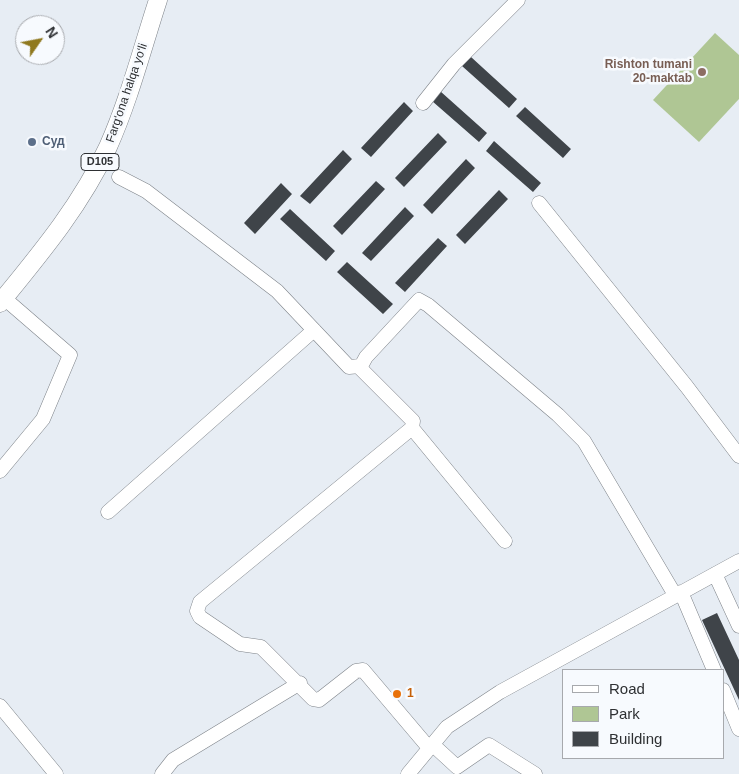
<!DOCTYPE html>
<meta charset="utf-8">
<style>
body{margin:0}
#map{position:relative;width:739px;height:774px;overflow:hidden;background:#e7edf4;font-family:Helvetica,sans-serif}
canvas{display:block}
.legend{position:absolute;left:562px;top:669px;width:162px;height:90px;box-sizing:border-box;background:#f7fafe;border:1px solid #a7a9ad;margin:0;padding:6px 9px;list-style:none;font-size:15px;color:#2e3033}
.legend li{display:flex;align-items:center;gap:10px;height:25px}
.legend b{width:25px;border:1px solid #a7a9ad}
.north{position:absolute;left:15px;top:15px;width:50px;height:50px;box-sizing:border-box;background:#f7fafe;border:1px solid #a7a9ad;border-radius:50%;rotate:57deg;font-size:14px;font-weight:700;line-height:20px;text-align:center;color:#2e3033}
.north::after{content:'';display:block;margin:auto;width:18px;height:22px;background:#90791f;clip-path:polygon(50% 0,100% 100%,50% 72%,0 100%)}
</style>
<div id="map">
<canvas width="739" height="774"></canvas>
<ul class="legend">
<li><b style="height:6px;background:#fff"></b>Road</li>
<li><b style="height:14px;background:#afc694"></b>Park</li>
<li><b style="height:14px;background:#3f4449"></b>Building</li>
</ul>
<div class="north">N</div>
</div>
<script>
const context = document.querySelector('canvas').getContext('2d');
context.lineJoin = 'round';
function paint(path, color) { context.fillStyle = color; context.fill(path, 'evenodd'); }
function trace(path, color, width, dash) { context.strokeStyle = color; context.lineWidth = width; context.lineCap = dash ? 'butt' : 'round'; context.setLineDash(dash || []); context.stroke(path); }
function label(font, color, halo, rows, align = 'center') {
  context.font = font + ' Helvetica,sans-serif'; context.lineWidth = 5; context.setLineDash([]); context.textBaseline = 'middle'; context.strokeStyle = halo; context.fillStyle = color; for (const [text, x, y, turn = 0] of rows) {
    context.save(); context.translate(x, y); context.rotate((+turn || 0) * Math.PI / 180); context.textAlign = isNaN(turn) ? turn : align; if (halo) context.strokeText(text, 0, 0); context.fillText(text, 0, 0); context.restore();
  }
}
paint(new Path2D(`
 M715,33L739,55V99L699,142L653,100Z`), '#afc694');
paint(new Path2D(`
 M471,57L517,99L509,108L462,66Z
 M440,91L487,133L479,142L432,101Z
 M404,102L413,111L371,157L361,148Z
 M525,107L571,149L563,158L516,116Z
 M438,133L447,142L404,187L395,178Z
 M494,141L541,183L533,192L486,151Z
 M343,150L352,159L310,204L300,196Z
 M466,159L475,168L432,214L423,205Z
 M376,181L385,189L342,235L333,226Z
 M281,183L292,194L255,234L244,223Z
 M499,190L508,199L465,244L456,235Z
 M405,207L414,216L371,261L362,253Z
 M290,209L335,251L326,261L280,219Z
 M438,238L447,246L405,292L395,283Z
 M347,262L393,304L383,314L337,272Z
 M717,613L739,660V700L702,620Z`), '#3f4449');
const minor = new Path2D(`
 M423,103L454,64L518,0
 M119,177L146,191L277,291L349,367L360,366
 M539,203L687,387L739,456
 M412,428L505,541
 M0,471L43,419L70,355L4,298
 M108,512L314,330
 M715,574L739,626
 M681,592L714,670
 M723,690L739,729
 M0,706L56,774
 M432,744L457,767L489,745L535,774
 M429,748L363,670L356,671L319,700L313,699L261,647L240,644L200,617L197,611L200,602L412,428L413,421L360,368L366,357L419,300L428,305L558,415L584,441L675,595
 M162,774L173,760L300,683
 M408,774L447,727L500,692L739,561`);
const major = new Path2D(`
 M0,303C40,254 81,205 108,147C129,100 142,49 158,0`);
trace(minor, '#7d8288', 15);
trace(major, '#7d8288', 19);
trace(minor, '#fff', 14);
trace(major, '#fff', 18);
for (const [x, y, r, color] of [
 [702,72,5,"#8d6e63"],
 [32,142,5,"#5c6f8a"],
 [397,694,5,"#e8710a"]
]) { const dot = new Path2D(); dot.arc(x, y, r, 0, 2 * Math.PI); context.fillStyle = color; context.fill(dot); trace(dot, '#f7fafe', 2); }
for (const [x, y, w] of [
 [100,162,38]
]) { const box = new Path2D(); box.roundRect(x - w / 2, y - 8.5, w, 17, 4); context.fillStyle = '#f7fafe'; context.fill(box); trace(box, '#2e3033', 1); }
label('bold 11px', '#2e3033', null, [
 ["D105",100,162]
]);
label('bold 12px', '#785e54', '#f7fafe', [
 ["Rishton tumani",692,65],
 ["20-maktab",692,79]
], 'right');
label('12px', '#2e3033', '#f7fafe', [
 ["Farg‘ona halqa yo‘li",127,93,-71]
]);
label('bold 12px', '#4e5e75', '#f7fafe', [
 ["Суд",42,142]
], 'left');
label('bold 12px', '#c56008', '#f7fafe', [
 ["1",407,694]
], 'left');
</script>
